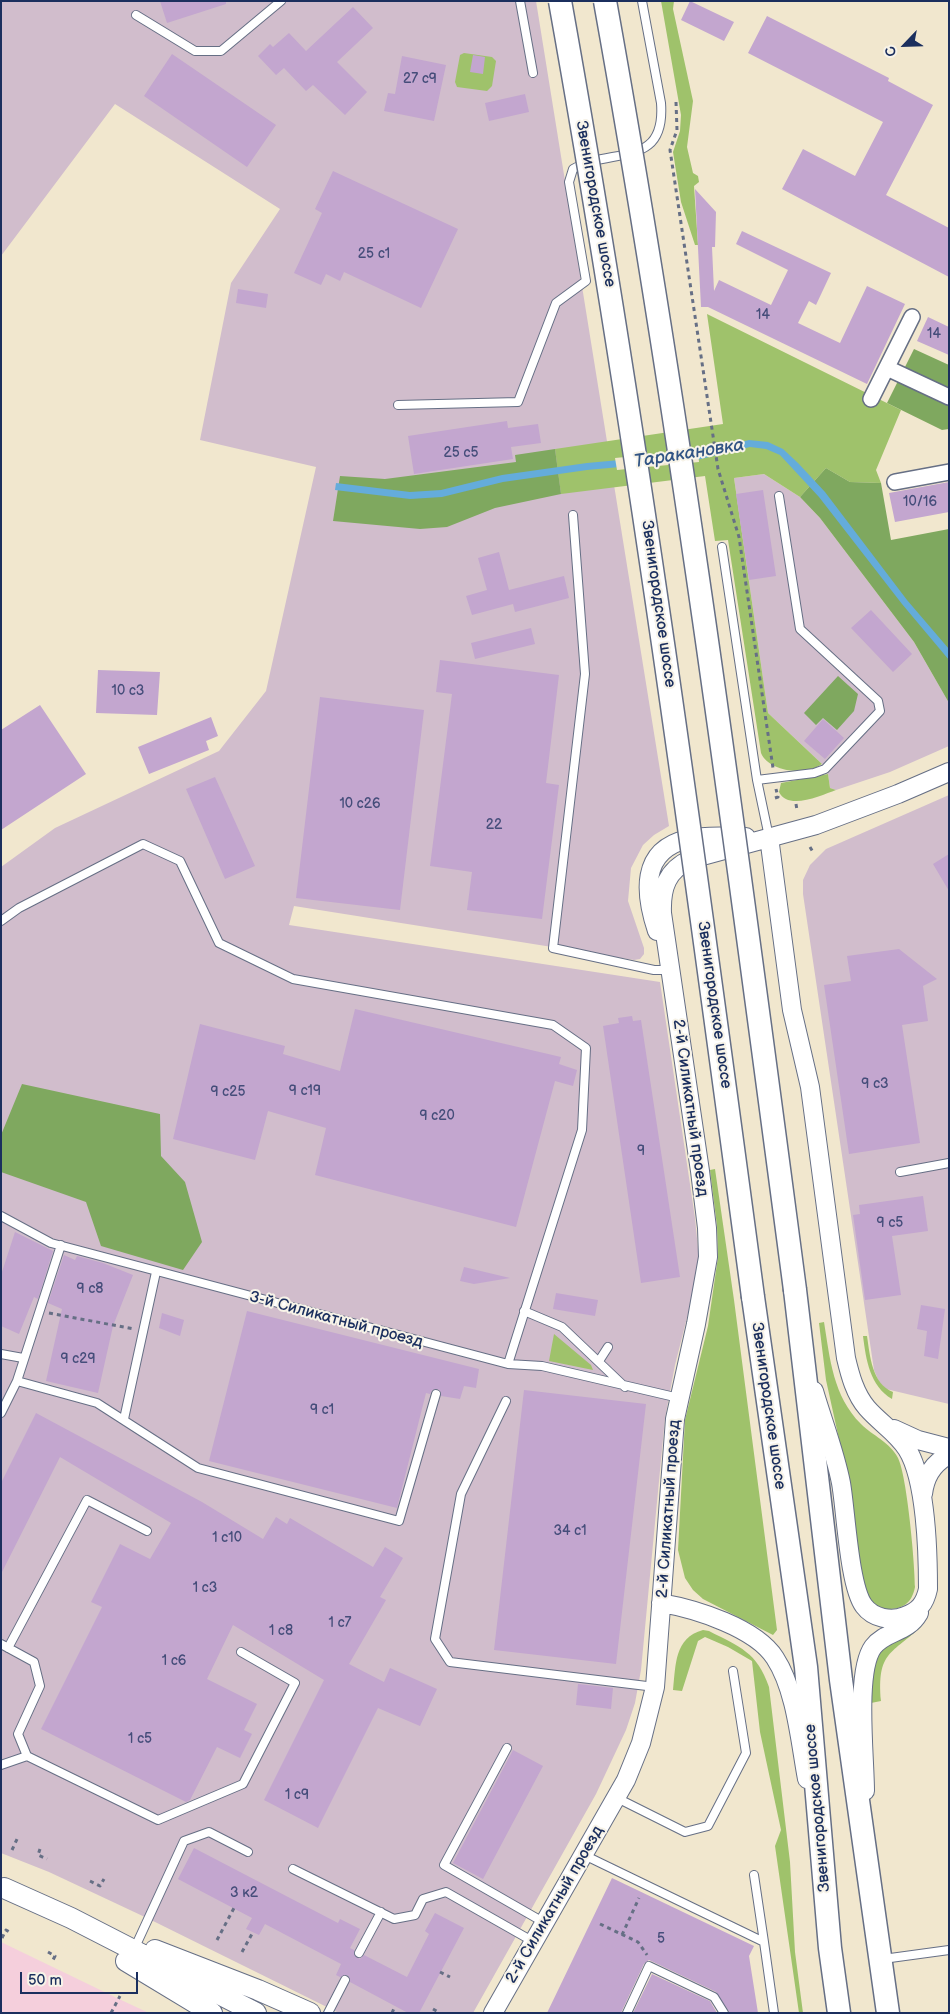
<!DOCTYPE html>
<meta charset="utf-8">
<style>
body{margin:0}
#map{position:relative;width:950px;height:2014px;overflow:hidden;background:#f1e7ce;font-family:"Balsamiq Sans",sans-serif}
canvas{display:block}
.frame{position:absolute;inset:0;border:2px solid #1b2f5e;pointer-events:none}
.north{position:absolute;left:880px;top:20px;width:50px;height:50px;-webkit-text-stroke:4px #f7f3e8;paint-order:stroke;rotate:246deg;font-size:14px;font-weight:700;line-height:20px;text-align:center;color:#1b2f5e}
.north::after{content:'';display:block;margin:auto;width:18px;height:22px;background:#1b2f5e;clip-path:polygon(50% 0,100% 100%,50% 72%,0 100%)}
.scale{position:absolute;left:20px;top:1972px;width:118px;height:22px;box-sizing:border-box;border:2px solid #1b2f5e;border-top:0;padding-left:6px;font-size:15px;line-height:18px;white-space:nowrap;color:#1b2f5e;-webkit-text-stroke:4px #f7f3e8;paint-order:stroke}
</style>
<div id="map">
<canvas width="950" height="2014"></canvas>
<div class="frame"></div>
<div class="north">С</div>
<div class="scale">50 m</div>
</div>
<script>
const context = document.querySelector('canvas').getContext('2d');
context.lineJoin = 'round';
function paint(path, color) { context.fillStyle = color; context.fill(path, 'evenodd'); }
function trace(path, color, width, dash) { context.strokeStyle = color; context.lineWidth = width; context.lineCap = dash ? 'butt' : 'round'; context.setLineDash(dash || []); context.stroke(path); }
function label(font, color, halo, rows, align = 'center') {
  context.font = font + ' "Balsamiq Sans",sans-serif'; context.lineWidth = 4; context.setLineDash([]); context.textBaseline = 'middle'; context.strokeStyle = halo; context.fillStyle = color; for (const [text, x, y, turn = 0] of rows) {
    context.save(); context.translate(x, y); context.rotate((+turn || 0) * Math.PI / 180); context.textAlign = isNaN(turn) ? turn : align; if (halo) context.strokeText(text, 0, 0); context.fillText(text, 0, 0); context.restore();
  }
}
paint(new Path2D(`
 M1,1942L119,1999L149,2013H1Z`), '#f5cfdc');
paint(new Path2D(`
 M1,1H536L669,826L654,835L643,845L631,868L628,901L644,948V954L640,959L634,960L294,906L289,925L660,982L695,1218L699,1259L696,1282L675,1365L665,1418L641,1670L635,1703L626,1730L596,1794L473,2013H339L147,1918L49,1872L1,1853V867L55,828L219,751L266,691L316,467L200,440L231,283L280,209L115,104L1,256Z
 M764,474L800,497L820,518L914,642L949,703V746L890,772L836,790L830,788L828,774L822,764L768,713L734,478Z
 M949,795V1404L886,1389L879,1382L874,1370L803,894V880L810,865L826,849Z`), '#d1bdcc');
paint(new Path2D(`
 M661,1H674L673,9L693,101L687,147L693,173L698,176L699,182L694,186L698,245H695L681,202L673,152L680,131L681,115Z
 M464,53L492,57L496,61L492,86L487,91L457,87L455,82L460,55Z
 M707,314L901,410L876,470L881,483L850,482L826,468L800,497L764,474L734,478L768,713L822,764C805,776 769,772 761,753L728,540L715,541L705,476L561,494L555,449L723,424Z
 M828,774L830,788L836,790C822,795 788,811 779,792L781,783Z
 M715,1169L734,1300L777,1630L773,1635L703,1599L693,1590L685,1578L678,1550L685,1420L708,1326L718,1257L717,1226L710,1170Z
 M824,1322C830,1359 833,1396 861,1424C873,1436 890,1442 898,1458C907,1476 915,1563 915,1587C911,1609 895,1611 876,1608L862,1590L848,1480L826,1380L819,1323Z
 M554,1334L591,1365L593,1370L549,1361Z
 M863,1336H867C870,1356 872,1384 893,1392L892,1399C870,1386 866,1360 863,1336Z
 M923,1625C891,1655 877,1651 881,1701L871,1703C871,1690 869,1657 878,1649C888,1640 911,1636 923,1625Z
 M703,1630L709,1631C740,1647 757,1652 769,1687L790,1862L795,1952L803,2013H799L775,1846L781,1830L760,1732L752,1661L728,1647L705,1637L698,1641L682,1691L673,1690C676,1665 674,1638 703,1630Z`), '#9fc26b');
paint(new Path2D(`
 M914,349L949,365V429L942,430L887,403Z
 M555,449L561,494L495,508L447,527L420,529L333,521L340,476L385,479L516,462L515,455Z
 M826,468L850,482L881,483L891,540L949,529V703L914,642L820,518L800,497Z
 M838,676L858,694L854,711L837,730L823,718L816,725L804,713Z
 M22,1084L160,1114L161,1156L185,1182L202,1242L183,1270L101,1246L86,1202L1,1172V1135Z`), '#7fa85f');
paint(new Path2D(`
 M749,440L768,442L783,449L798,463L825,492L907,600L949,649V660L902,604L819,497L780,455L766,449L750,447L697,460L587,470L503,482L442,497L410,499L335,490L336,483L410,492L441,490L502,475L587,463L696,453Z`), '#64acdb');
paint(new Path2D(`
 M698,450L699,462L617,470L615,458Z`), '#f1e7ce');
paint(new Path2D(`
 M160,1H226V4L167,23Z
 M690,1L734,22L724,41L681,20Z
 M353,7L373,28L337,62L367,92L345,115L313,85L306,91L284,68L276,75L258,56L270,44L273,47L289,33L306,51Z
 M767,16L889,78L888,81L933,105L886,195L949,228V277L782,189L803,149L855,176L883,122L748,53Z
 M172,54L276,125L247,167L144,96Z
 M473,55L485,57L483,74L470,72Z
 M402,56L446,65L434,121L384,111L388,93L395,94Z
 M525,94L529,112L489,121L485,103Z
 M333,171L458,229L421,308L344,272L340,281L326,274L321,285L294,273L322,213L315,209Z
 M695,189L716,212L715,247H712L714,291L719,280L771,305L788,270L736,244L742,231L831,273L816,305L809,301L798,323L840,343L867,286L905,304L867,384L708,307H701Z
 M238,289L268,294L266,308L236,303Z
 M928,317L949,327V355L917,341Z
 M507,421L508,428L538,424L541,443L511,447L513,459L414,474L408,436Z
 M949,482V512L895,522L889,493Z
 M763,490L776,576L749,580L736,494Z
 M499,552L509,590L564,576L569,598L515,612L513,604L472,615L466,596L487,590L478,558Z
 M871,610L912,654L893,672L851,628Z
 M531,628L535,644L475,659L471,643Z
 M440,660L559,675L546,783L559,785L542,919L467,910L472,872L430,866L452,694L436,692Z
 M98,670L160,672L157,715L96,713Z
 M320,697L424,710L400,910L296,898Z
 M40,705L86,774L1,830V730Z
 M211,717L218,736L206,741L209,750L149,774L138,747Z
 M823,719L844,738L825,759L804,741Z
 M215,777L255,866L225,879L186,789Z
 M949,854V891L933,864Z
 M899,949L937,979L923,986L928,1021L902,1025L920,1143L849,1154L824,985L851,981L847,956Z
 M355,1009L561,1057L559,1064L577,1070L573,1086L555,1081L516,1227L315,1175L326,1128L268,1111L255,1160L173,1139L200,1024L285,1046L283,1054L340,1071Z
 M632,1016L633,1021L641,1020L680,1277L641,1283L603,1026L619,1023L618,1018Z
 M923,1196L928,1231L892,1236L901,1295L865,1300L853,1215L860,1214L859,1205Z
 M15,1232L53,1251L38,1299L34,1297L19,1334L1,1326V1275Z
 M64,1255L75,1260L77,1256L103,1263L133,1275L113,1326L98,1393L46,1381L62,1309L48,1303Z
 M464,1267L510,1278L474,1284L460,1281Z
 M556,1293L598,1300L595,1316L553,1309Z
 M921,1305L945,1309L938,1359L924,1356L927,1331L917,1329Z
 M247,1311L479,1369L476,1388L464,1386L460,1399L441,1396L440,1390L437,1389L432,1390L430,1394L426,1393L397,1508L209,1461Z
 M162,1313L184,1320L180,1336L159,1328Z
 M524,1390L646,1404L616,1664L494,1650Z
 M36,1413L202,1502L263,1539L276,1517L287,1524L290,1518L373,1567L385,1547L403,1558L380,1597L386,1600L349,1664L384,1682L390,1668L437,1689L420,1726L378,1708L318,1828L264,1800L324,1680L233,1625L207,1679L257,1704L244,1730L252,1734L240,1758L217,1747L190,1800L186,1802L41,1729L102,1607L91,1602L120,1544L150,1559L171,1523L60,1457L1,1574V1483Z
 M578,1684L613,1688L611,1709L576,1705Z
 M513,1750L543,1766L483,1879L453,1863Z
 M194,1848L338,1923L340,1919L360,1929L350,1948L354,1950L355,1956L360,1959L364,1955L407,1977L429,1934L425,1931L435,1913L464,1928L419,2013H408L350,1982L348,1975L340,1977L336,1975L341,1964L265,1924L259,1935L246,1929L252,1918L178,1879Z
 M612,1878L754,1946L749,1956L758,2013H730L716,1992L649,1960L644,1964L621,2013H547Z
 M652,1974L710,2001L717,2013H633Z`), '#c3a6cf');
const service = new Path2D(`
 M520,1L533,73
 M136,15L195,51H221L281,1
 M398,405L518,402L556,303L586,281L569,182L573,169C611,147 666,169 661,103L642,1
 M573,515L585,674L553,948L654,970H670
 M722,547L757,780
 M769,837L757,780L814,773L825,769L880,711L878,701L800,629L779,496
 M1,921L19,908L143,844L180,861L219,943L293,979L553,1025L586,1048L582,1130L508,1364
 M900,1172L949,1163
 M1,1216L51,1243L508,1364L542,1366L679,1398
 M524,1311L562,1327L625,1387
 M1,1354L23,1358
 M599,1361L608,1347
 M17,1381L97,1403L198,1468L399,1521L436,1394
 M506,1401L461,1494L435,1639L450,1662L655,1687
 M1,1413L17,1381L61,1245
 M124,1419L156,1272
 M1,1644L34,1662L40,1686L18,1734L27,1756L158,1820L243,1784L295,1683L241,1652
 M8,1648L87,1500L147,1531
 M507,1748L444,1865L545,1923
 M1,1765L27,1756
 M617,1798L685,1832L708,1826L746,1753L733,1671
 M584,1855L764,1942L774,2013
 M293,1869L394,1919L415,1915L423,1899L446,1892L534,1942
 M754,1875L764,1942
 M137,1943L184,1841L209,1832L248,1852
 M359,1953L381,1912
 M883,1959L949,1950
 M328,2013L345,1980
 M627,2013L649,1966L714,1997L724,2013`);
const minor = new Path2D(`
 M887,368L949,397
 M871,399L912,317
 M895,482L949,472`);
const tertiary = new Path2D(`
 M769,837L792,1010L810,1087L846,1358C850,1375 855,1394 867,1408C880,1423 896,1432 907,1449C926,1479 928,1553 928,1589C925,1603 919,1611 905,1616C891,1622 873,1618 864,1606C849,1586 846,1511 841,1483C835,1452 823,1422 814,1391
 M657,931C645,895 639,850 688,839C706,835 727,837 746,837
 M894,1429L918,1440L949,1448
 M923,1494C925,1476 933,1463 949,1455
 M661,1603C696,1609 756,1628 775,1658C796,1690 800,1742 807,1779
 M865,1791C865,1757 855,1672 873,1647C886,1630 907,1634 919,1613
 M493,2013L626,1780L641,1743L655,1687L675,1419L696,1324L708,1257L707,1228L700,1171L662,913C661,888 667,870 691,859L816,825L898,794L949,772`);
const secondary = new Path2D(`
 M4,1888L71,1918L256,2013
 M155,1950L258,1990L310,2013
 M126,1961L212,2013`);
const primary = new Path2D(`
 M795,1290L841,1680L888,2013
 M753,1297L806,1667L830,1948L839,2013`);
trace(service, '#666f85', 10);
trace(minor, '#666f85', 18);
trace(tertiary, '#666f85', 20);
trace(secondary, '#666f85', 22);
trace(primary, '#666f85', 25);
trace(new Path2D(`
 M676,102L677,130L670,150L718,469L739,537L773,768
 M775,798L778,797L776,789
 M796,804L797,810
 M810,847L813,852
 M49,1313L134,1329
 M40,1849L38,1855L47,1859
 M12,1850L18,1837
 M90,1881L100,1886L104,1879
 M600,1924L638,1942L647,1955
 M622,1935L639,1898
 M2,1938L6,1930L11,1933
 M217,1940L234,1908
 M48,1952L55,1956L52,1962
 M242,1952L253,1932
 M440,1972L450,1977
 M433,2009L440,2013
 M111,2013L120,1996
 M392,2013L395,2006`), '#666f85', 3, [4, 4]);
trace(service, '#fff', 8);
trace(minor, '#fff', 15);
trace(tertiary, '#fff', 18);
trace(secondary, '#fff', 20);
trace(primary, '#fff', 22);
const primaryBridge = new Path2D(`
 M560,1C637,431 695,864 753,1297
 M605,1C682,429 738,859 795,1290`);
trace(primaryBridge, '#666f85', 25, []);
trace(primaryBridge, '#fff', 22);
label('14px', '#454d7a', null, [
 ["27 с9",420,79],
 ["25 с1",374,254],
 ["14",763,315],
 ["14",934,334],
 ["25 с5",461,453],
 ["10/16",920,502],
 ["10 с3",128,691],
 ["10 с26",360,804],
 ["22",494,825],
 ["9 с3",875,1084],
 ["9 с19",305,1091],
 ["9 с25",228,1092],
 ["9 с20",437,1116],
 ["9",641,1151],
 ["9 с5",890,1223],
 ["9 с8",90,1289],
 ["9 с29",78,1359],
 ["9 с1",322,1410],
 ["34 с1",570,1531],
 ["1 с10",227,1538],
 ["1 с3",205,1588],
 ["1 с7",340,1623],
 ["1 с8",281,1631],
 ["1 с6",174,1661],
 ["1 с5",140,1739],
 ["1 с9",297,1795],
 ["3 к2",244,1893],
 ["5",661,1939]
]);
label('16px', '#1b2f5e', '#f7f3e8', [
 ["Звенигородское шоссе",595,204,80],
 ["Звенигородское шоссе",658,604,82],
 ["Звенигородское шоссе",714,1005,82],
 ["2-й Силикатный проезд",690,1108,82],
 ["3-й Силикатный проезд",336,1320,15],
 ["Звенигородское шоссе",768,1406,82],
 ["2-й Силикатный проезд",669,1509,-86],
 ["Звенигородское шоссе",818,1808,-95],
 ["2-й Силикатный проезд",555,1905,-60]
]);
label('italic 18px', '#315484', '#f7f3e8', [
 ["Таракановка",689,454,-9]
]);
</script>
